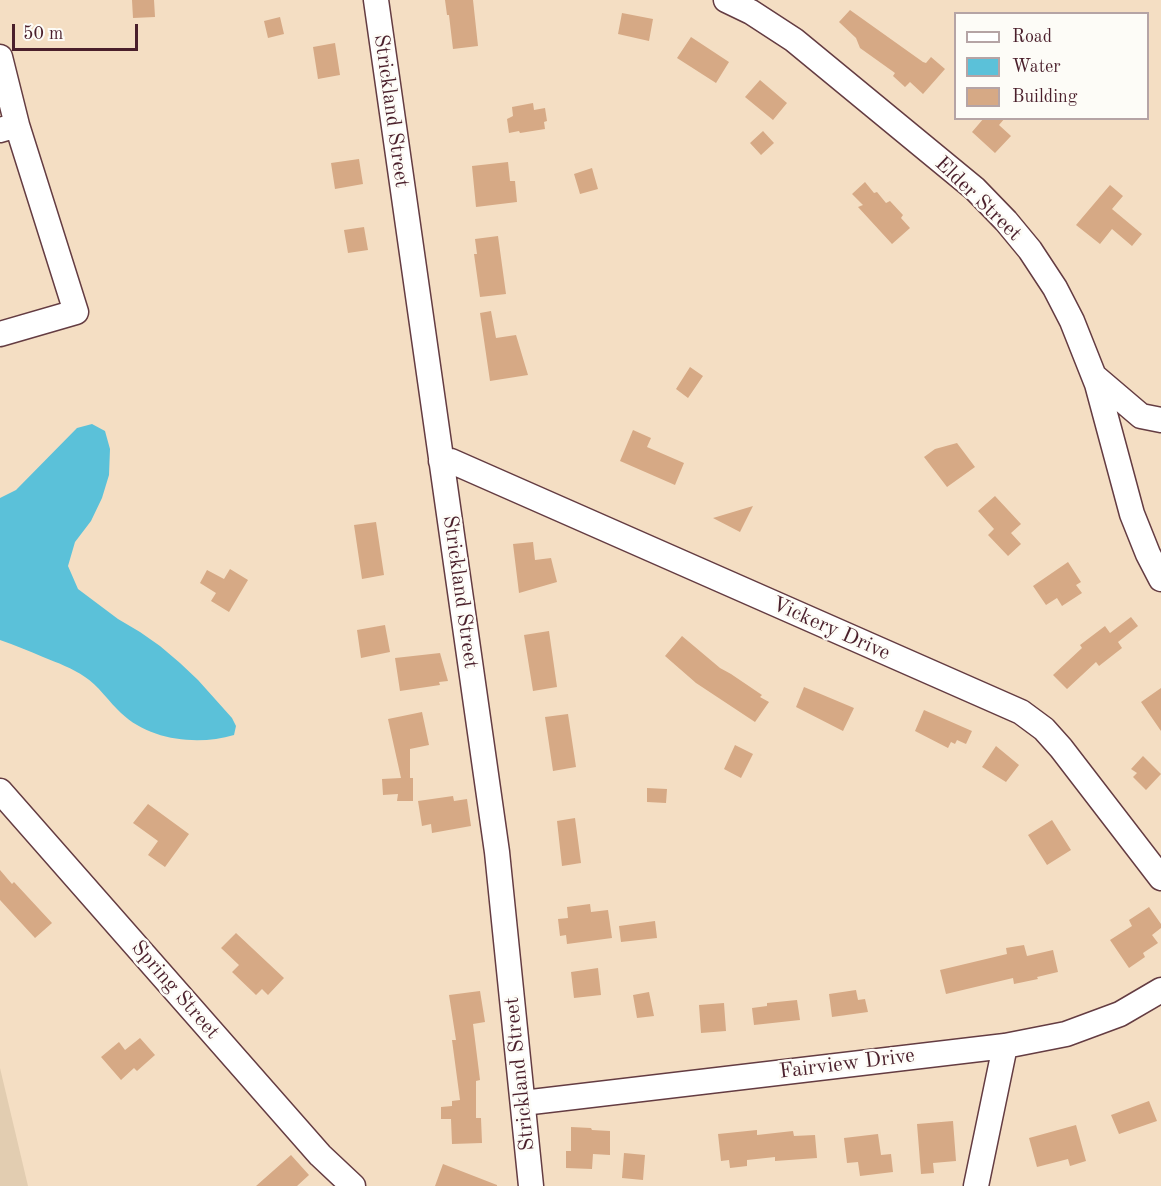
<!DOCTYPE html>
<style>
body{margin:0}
#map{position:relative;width:1161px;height:1186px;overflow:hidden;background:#f4dec3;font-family:"Old Standard TT",serif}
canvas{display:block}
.legend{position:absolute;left:954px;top:12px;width:195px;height:108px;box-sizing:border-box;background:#fdfcf7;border:2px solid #b5a4a5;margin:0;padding:8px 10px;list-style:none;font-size:18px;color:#4a1f2b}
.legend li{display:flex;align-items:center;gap:12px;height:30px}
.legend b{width:30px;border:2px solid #b5a4a5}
.scale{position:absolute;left:12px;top:24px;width:126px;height:27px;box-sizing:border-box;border:3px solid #4a1f2b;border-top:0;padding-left:8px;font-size:18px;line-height:21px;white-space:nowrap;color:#4a1f2b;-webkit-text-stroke:4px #fdfcf7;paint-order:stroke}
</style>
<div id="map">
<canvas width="1161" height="1186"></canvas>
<ul class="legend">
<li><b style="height:8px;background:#fff"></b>Road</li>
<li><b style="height:16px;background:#5bc1d9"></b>Water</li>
<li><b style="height:16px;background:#d6a985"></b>Building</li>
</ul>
<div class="scale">50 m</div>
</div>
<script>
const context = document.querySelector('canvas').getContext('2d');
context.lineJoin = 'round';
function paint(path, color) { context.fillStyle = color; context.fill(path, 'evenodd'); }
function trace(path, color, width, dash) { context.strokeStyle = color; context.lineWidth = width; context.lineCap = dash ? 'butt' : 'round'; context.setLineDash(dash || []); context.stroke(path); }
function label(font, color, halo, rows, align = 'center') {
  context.font = font + ' "Old Standard TT",serif'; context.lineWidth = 5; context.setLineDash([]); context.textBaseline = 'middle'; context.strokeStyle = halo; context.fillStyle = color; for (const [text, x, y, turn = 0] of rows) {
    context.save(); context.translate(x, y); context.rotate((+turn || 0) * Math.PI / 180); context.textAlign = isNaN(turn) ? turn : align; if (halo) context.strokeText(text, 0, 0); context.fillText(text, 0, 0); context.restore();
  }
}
paint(new Path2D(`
 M0,1068L28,1186H0Z`), '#e2cdb1');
paint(new Path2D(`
 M92,424L105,431L110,449L109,475L102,498L91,521L75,542L68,566L78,589L118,619L140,632L160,646L180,663L198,680L232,718L236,726L234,735C197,746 149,740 121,713C110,703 97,684 85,677C72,668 58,663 43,657C29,651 15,645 0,640V498L16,490L77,428Z`), '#5bc1d9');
paint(new Path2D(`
 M132,0H154L155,17L133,18Z
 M445,0H473L478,46L453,49L449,15H447Z
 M850,10L923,62L926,63L931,57L945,69L923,94L910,82L905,87L893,76L895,73L860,48L856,38L839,22Z
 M622,13L653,19L649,41L618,34Z
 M280,17L284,34L268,38L264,21Z
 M691,37L729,62L716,83L677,58Z
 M335,43L340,75L318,79L313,47Z
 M760,80L787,103L773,120L745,97Z
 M533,103L534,110L545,108L547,121L544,122L545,129L520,133L519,131L509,133L507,119L513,116L512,107Z
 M984,118H1005L999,125L1011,136L995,153L972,132Z
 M763,131L774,143L761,155L750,143Z
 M359,159L363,184L335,189L331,163Z
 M508,162L510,181H515L517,202L476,207L472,166Z
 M592,168L598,189L580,194L574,174Z
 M865,182L874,193L877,192L886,203L890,201L903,215L901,218L910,228L892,244L858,207L863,205L852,194Z
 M1110,185L1123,196L1112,209L1142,234L1132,246L1112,229L1100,244L1076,225Z
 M364,227L368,250L348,253L344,230Z
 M498,236L506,294L480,297L474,254H477L475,239Z
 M491,311L496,338L516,335L528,375L490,381L480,313Z
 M690,367L703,376L688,398L676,389Z
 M633,430L651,438L647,447L684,463L675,485L620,461Z
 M957,443L975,467L947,487L924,457L935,449Z
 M995,496L1021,524L1011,533L1021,544L1008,556L988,535L994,529L978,511Z
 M753,506L740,532L713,518Z
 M376,522L384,575L362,579L354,525Z
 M533,542L535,560L551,558L557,582L519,593L513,544Z
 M1068,562L1081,582L1076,585L1082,593L1062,606L1057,598L1046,605L1033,586Z
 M230,569L248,580L229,612L211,601L216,593L200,583L207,570L224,579Z
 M1131,617L1138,626L1118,642L1122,648L1099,666L1096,662L1067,689L1053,675L1082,648L1080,645L1105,626L1110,633Z
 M385,625L390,652L361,658L357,630Z
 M549,631L557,687L533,691L524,635Z
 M682,636L720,668L731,674L762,695L760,697L769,702L755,722L696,683L665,656Z
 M440,653L448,681L439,682L440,685L400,691L395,658Z
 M804,687L854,708L843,731L796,707Z
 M1161,688V731L1141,702Z
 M924,710L972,731L966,744L957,740L955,744L951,742L948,748L915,731Z
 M422,712L429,745L410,749V778H413V801H397L398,794L383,795L382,779L401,778L388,719Z
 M568,714L576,767L553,771L545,717Z
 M735,745L753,754L741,778L724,769Z
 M996,746L1019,765L1006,782L982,767Z
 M1143,756L1161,774L1146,790L1133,777L1137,773L1131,769Z
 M647,788L667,789L666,803L647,802Z
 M453,796L454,801L467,799L471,826L432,833L431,824L422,826L418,801Z
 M148,804L189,834L165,867L148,855L158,841L133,823Z
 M575,818L581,863L562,866L557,821Z
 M1052,820L1071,850L1047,865L1028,835Z
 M0,870L12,884L14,882L52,923L35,938L0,900Z
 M590,904L591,912L608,910L612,938L567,944L566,935L560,936L558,919L568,918L567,907Z
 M1149,907L1161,924V928L1152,935L1158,943L1143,953L1145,957L1129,968L1110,940L1132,926L1129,920Z
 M655,921L657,938L621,942L619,926Z
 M236,933L284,978L268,995L262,989L256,995L232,972L239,965L221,948Z
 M1024,945L1027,956L1053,950L1058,972L1037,977L1038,979L1014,984L1013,978L946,994L940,970L1007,954L1006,948Z
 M598,968L601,995L574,998L571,972Z
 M856,990L858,1000L865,999L868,1012L832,1017L829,994Z
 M480,991L485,1022L473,1024L480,1080L476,1081V1118H481L482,1143L452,1144L451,1119H441V1107L452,1106V1101L460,1100L452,1040H456L449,995Z
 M649,992L654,1016L637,1018L633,995Z
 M797,1000L800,1020L754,1025L752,1008L767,1006V1003Z
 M724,1003L726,1031L701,1033L699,1005Z
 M140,1038L155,1055L137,1071L134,1068L121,1080L101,1057L119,1042L125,1050Z
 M1149,1101L1157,1121L1119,1134L1111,1115Z
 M953,1121L956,1161L933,1163L934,1173L921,1174L917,1124Z
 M1076,1125L1086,1161L1070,1166L1068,1159L1037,1167L1029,1138Z
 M571,1127L591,1128L592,1130L610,1131V1155L593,1154L592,1169L566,1168V1151H571Z
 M757,1130V1135L793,1131L794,1136L815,1135L817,1158L775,1161V1157L747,1160V1166L730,1168L729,1160L721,1161L718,1134Z
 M878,1134L881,1155L891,1154L893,1172L860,1176L858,1162L847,1163L844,1138Z
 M624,1153L645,1155L643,1180L622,1178Z
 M291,1155L309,1175L297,1186H256Z
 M443,1164L497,1185V1186H435Z`), '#d6a985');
const minor = new Path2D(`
 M376,0L497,852L531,1186
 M726,0L751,12L794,40L975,189L1006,221L1030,250L1055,288L1072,321L1097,384L1132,514L1148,554L1161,579
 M0,57L17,125L0,130
 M0,334L76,312L17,125
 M1094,376L1141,416L1161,420
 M441,461H451L1021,712L1044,729L1061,748L1161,878
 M0,791L320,1155L353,1186
 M523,1103L1005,1046L1066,1034L1120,1014L1161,990
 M976,1186L1005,1046`);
trace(minor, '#643c42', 27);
trace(minor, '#fff', 24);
label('21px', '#4a1f2b', '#fdfcf7', [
 ["Strickland Street",391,111,82],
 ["Elder Street",978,199,44],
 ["Strickland Street",460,592,82],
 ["Vickery Drive",831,629,24],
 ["Spring Street",175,990,49],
 ["Fairview Drive",847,1064,-7],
 ["Strickland Street",520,1074,-96]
]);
</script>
